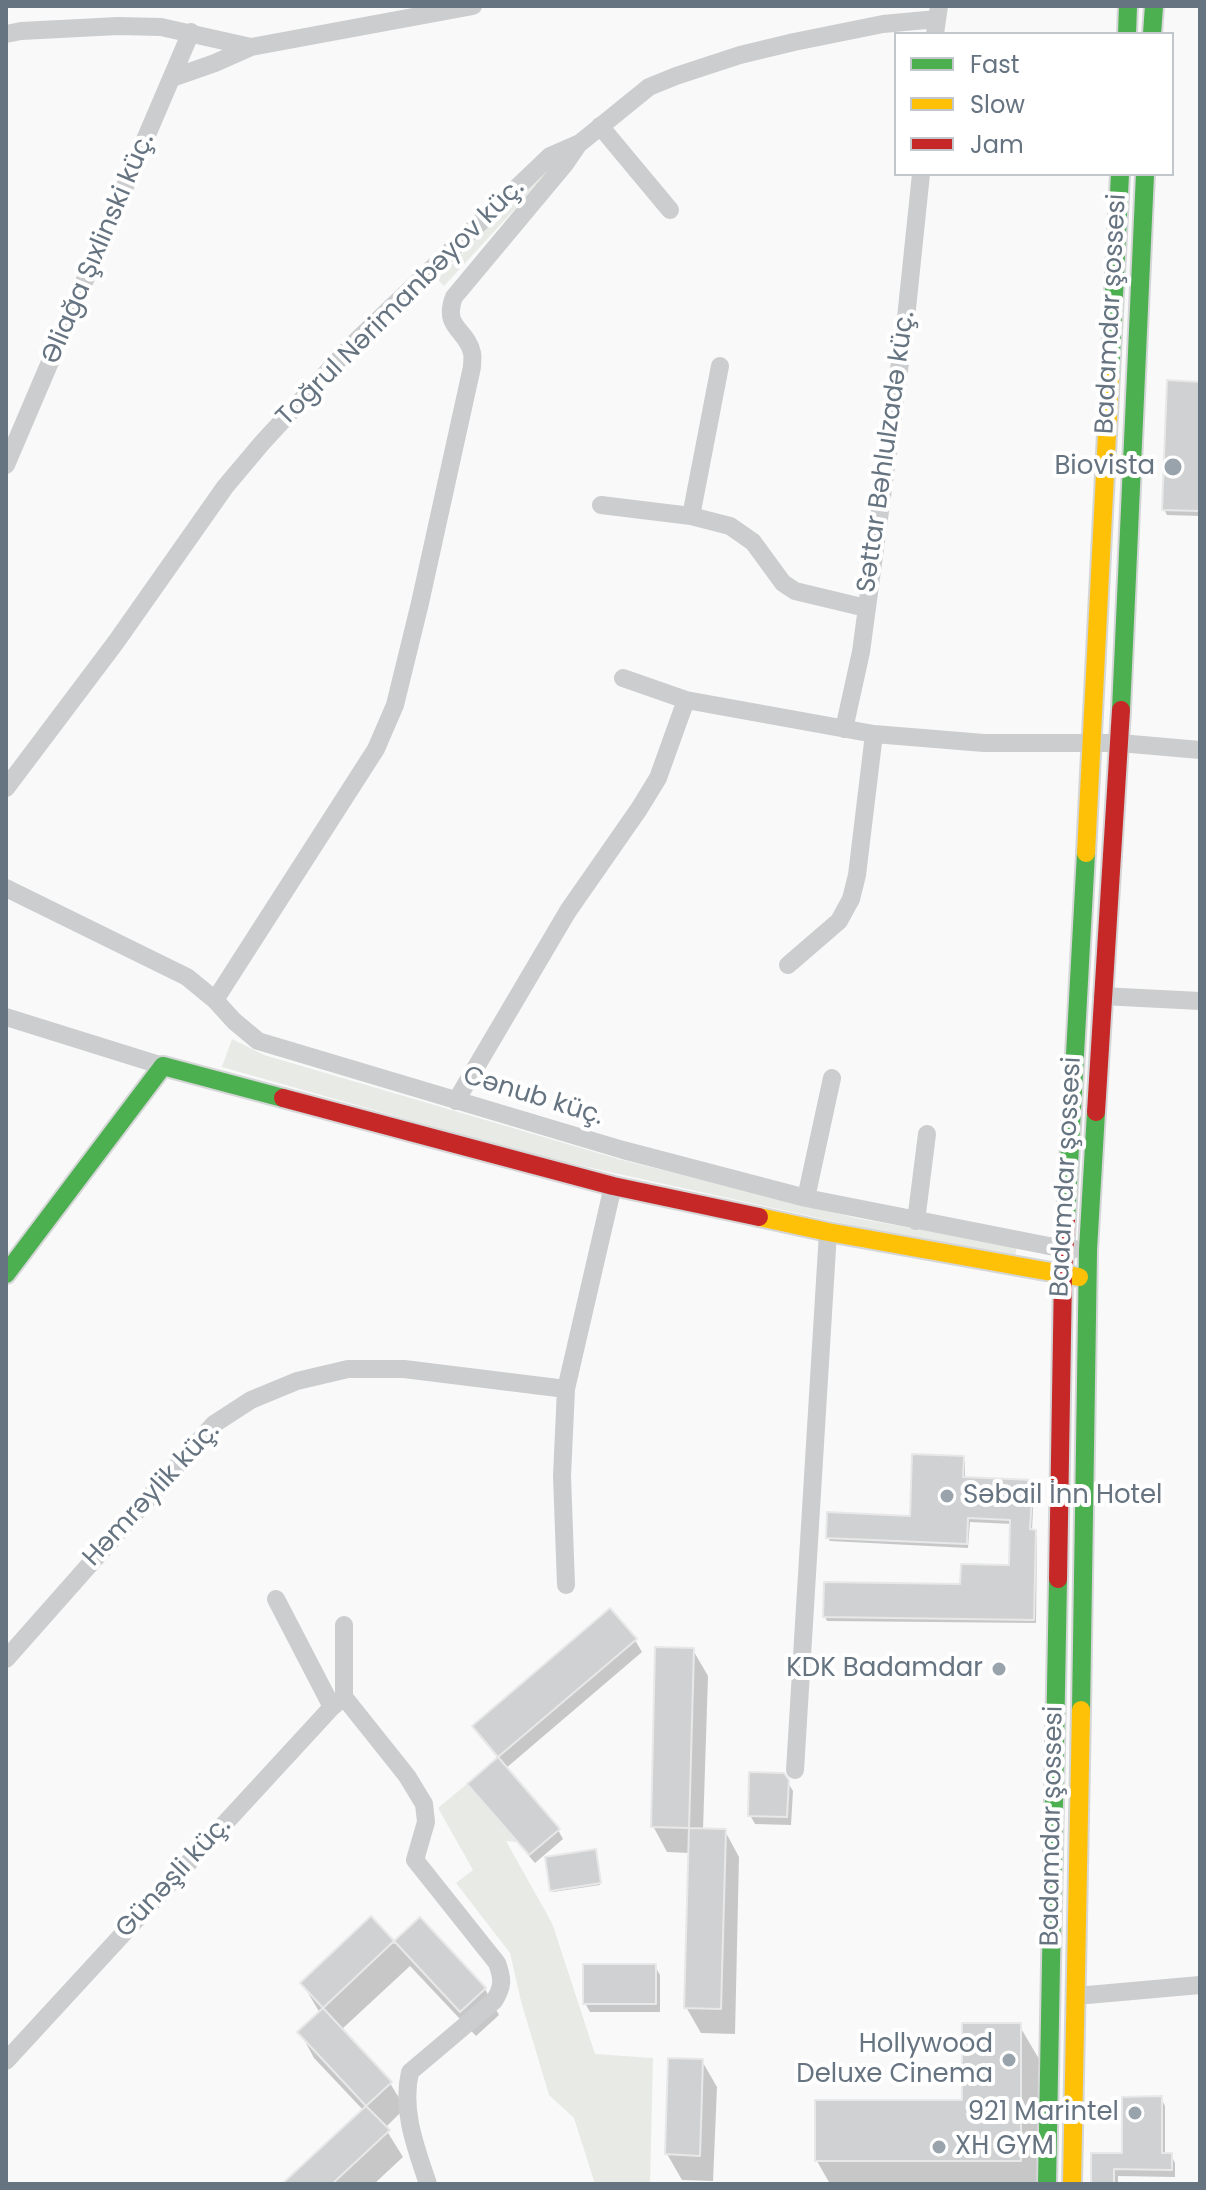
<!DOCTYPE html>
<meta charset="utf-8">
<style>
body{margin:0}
#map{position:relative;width:1206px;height:2190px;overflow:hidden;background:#f9f9f9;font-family:Poppins,sans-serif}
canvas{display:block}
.frame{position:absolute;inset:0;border:8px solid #667481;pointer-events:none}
.legend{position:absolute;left:894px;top:32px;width:280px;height:144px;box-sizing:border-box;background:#fff;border:2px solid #c2c7cd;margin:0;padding:10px 14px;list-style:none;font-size:24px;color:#667481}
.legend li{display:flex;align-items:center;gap:16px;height:40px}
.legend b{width:40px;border:2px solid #c2c7cd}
</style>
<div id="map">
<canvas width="1206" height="2190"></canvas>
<div class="frame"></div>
<ul class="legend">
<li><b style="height:10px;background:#4caf50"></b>Fast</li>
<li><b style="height:10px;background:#ffc107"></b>Slow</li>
<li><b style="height:10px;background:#c62828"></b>Jam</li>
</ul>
</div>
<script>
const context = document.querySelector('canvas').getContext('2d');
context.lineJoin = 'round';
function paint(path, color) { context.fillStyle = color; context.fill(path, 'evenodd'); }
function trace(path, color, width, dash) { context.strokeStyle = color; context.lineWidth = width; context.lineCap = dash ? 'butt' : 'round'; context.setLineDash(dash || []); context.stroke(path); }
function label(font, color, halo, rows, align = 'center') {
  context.font = font + ' Poppins,sans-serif'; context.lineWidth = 8; context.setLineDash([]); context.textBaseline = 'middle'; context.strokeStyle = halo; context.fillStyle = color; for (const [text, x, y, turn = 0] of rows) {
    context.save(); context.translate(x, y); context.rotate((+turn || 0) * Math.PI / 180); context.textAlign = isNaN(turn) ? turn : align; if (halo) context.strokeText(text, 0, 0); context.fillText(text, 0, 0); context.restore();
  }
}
paint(new Path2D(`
 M556,159L559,161L444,286L437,279Z
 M232,1039L264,1055L622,1160L856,1218L1017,1247L1015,1256L864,1228L533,1155L222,1067Z
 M467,1784L517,1842L506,1841L552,1923L595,2054L653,2058L650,2184H595L574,2118L549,2095L521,2001L510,1953L456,1883L473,1870L438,1808Z`), '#e8eae6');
paint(new Path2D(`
 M1200,384V516L1167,515L1164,509Z
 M963,1458L965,1462V1479L1031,1482L1034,1486L1032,1531H1034L1037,1536L1036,1623L827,1621L825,1617L962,1586L1011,1567L1012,1524L970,1522L968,1548L830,1541L828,1537L912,1518Z
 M635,1640L642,1652L505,1769L558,1830L563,1839L535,1863L475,1793L470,1784L499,1759L481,1738L474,1727Z
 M693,1650L708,1676L703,1830L725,1831L739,1857L735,2034L701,2033L686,2007L690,1853L667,1852L653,1826Z
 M787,1781L793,1791L791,1825L755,1824L750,1815Z
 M596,1854L600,1885L553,1892L552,1890Z
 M371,1919L394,1944L420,1920L485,1989L499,2015L476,2036L410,1966L341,2030L390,2083L405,2108L385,2128L403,2157L374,2184H285L364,2111L314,2058L300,2032L320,2013L302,1983Z
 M655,1966L660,1975V2012H590L585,2003Z
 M1019,2025L1039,2059V2184H830L817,2161L964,2102Z
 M702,2061L717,2087L713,2181L682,2180L667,2154Z
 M1161,2098L1165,2106V2155H1171L1175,2163V2177L1118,2176V2184H1093L1124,2155Z`), '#0003');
const building = new Path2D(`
 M1167,380L1200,382V511L1162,510Z
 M912,1454L964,1456L963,1477L1033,1480L1030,1529L1036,1530L1034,1620L823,1617L824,1582L960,1584L961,1564L1009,1565L1010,1520L968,1518L967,1544L826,1538L827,1512L910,1516Z
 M610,1608L637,1639L498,1757L472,1726Z
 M655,1647L694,1648L689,1828L651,1827Z
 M498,1757L560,1829L529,1855L467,1784Z
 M749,1772L784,1773L789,1780L787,1817L748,1816Z
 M689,1828L726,1829L721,2009L684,2008Z
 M596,1849L601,1883L550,1891L545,1857Z
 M371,1916L394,1941L323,2008L300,1983Z
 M420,1917L486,1988L460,2012L394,1941Z
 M583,1964H656V2004H583Z
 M323,2008L392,2082L366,2106L297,2032Z
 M962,2023H1021V2161H815V2100H962Z
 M668,2058L703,2059L700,2156L665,2154Z
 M1162,2096V2153H1172V2170L1114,2169V2184H1091V2153H1122V2097Z
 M366,2106L390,2130L332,2184H282Z`);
paint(building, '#d0d1d2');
trace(building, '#e8e8e8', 2);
const fast = new Path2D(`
 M1127,34L1128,6
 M1152,34L1154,6
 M1110,374L1120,174
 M1121,710L1145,174
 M1066,1219L1086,853
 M6,1274L163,1066L283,1098
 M1081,1710L1088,1250L1096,1112
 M1047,2184L1058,1579`);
const slow = new Path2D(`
 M1086,853L1110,374
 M759,1217L828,1232L1079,1277
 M1072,2184L1081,1710`);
const jam = new Path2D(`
 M283,1098L613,1186L759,1217
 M1096,1112L1121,710
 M1058,1579L1063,1275L1066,1219`);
trace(fast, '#d5d6d7', 22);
trace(slow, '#d5d6d7', 22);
trace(jam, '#d5d6d7', 22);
trace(new Path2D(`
 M6,34L21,31L118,26L161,27L251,47L473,6
 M935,34L939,6
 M172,78L215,63L251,47
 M600,126L670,210
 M6,465L191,32
 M601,505L691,516L730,526L753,542L783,583L795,591L866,608
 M691,516L720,366
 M623,678L686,700L874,734L984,743H1120L1200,750
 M844,729L861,652L906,318L921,174
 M6,788L116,642L225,487L262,443L354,343L550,156L580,143L649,87L676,76L740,55L794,42L883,24L937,19
 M6,888L187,977L215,1000L234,1021L258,1041L623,1150L806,1198L1049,1246L1075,1249
 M788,965L839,921L851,899L857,875L874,734
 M1102,996L1200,1001
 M215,1000L376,749L395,705L420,603L472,367C472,362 473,357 472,353C467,329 442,328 454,297L565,164L578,145
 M6,1017L163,1066
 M456,1101L568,911L639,809L658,778L686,700
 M806,1198L832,1078
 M916,1221L927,1134
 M566,1585L562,1476L566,1389L613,1186
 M276,1599L332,1707
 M344,1625V1697L407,1776L424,1804L426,1822L415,1860L497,1963C503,1979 503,1987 494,2001L410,2072C401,2111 416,2148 428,2184
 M6,1659L214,1424L251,1400L297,1381L348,1369H404L566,1389
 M795,1770L828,1232
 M1076,1996L1200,1985
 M6,2061L332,1707L344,1697`), '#cccdce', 18);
trace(fast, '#4caf50', 18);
trace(slow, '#ffc107', 18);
trace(jam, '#c62828', 18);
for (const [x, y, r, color] of [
 [1173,467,10,"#99a3ab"],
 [947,1496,8,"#99a3ab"],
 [999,1669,8,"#99a3ab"],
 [1009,2060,8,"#99a3ab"],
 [1135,2113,8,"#99a3ab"],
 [939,2147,8,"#99a3ab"]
]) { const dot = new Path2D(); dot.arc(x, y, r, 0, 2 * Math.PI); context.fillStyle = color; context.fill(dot); trace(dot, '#fff', 3); }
label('26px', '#667481', '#fff', [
 ["Əliağa Şıxlinski küç.",99,249,-67],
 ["Toğrul Nərimanbəyov küç.",401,303,-45],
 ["Badamdar şossesi",1112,314,-87],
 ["Səttar Bəhlulzadə küç.",887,452,-82],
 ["Cənub küç.",533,1097,17],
 ["Badamdar şossesi",1067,1177,-87],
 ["Həmrəylik küç.",152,1495,-47],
 ["Badamdar şossesi",1053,1826,-89],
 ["Günəşli küç.",174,1878,-47]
]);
label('26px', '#667481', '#fff', [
 ["Biovista",1155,467],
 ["Səbail İnn Hotel",963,1496,"left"],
 ["KDK Badamdar",983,1669],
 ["Hollywood",993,2045],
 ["Deluxe Cinema",993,2075],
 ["921 Marintel",1119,2113],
 ["XH GYM",955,2147,"left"]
], 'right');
</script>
